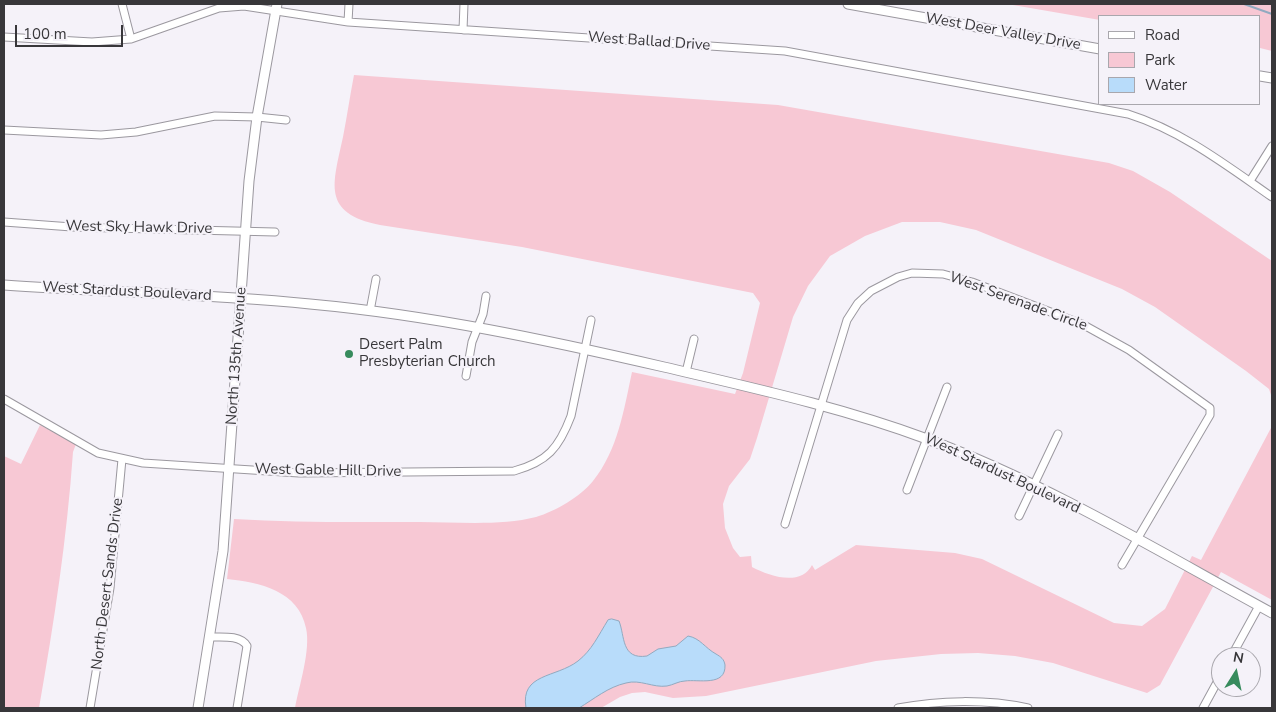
<!DOCTYPE html>
<style>
body{margin:0}
#map{position:relative;width:1276px;height:712px;overflow:hidden;background:#f5f2f9;font-family:"Nunito Sans",sans-serif}
canvas{display:block}
.frame{position:absolute;inset:0;border:5px solid #38373a;pointer-events:none}
.legend{position:absolute;left:1098px;top:15px;width:162px;height:90px;box-sizing:border-box;background:#f5f2f9;border:1px solid #a9a7ad;margin:0;padding:6px 9px;list-style:none;font-size:15px;color:#38373a}
.legend li{display:flex;align-items:center;gap:10px;height:25px}
.legend b{width:25px;border:1px solid #a9a7ad}
.north{position:absolute;left:1211px;top:647px;width:50px;height:50px;box-sizing:border-box;background:#f5f2f9;border:1px solid #a9a7ad;border-radius:50%;rotate:10deg;font-size:14px;font-weight:700;line-height:20px;text-align:center;color:#38373a}
.north::after{content:'';display:block;margin:auto;width:18px;height:22px;background:#378b5d;clip-path:polygon(50% 0,100% 100%,50% 72%,0 100%)}
.scale{position:absolute;left:15px;top:25px;width:108px;height:22px;box-sizing:border-box;border:2px solid #38373a;border-top:0;padding-left:6px;font-size:15px;line-height:18px;white-space:nowrap;color:#38373a;-webkit-text-stroke:4px #f5f2f9;paint-order:stroke}
</style>
<div id="map">
<canvas width="1276" height="712"></canvas>
<div class="frame"></div>
<ul class="legend">
<li><b style="height:6px;background:#fff"></b>Road</li>
<li><b style="height:14px;background:#f7c8d4"></b>Park</li>
<li><b style="height:14px;background:#b8dcfa"></b>Water</li>
</ul>
<div class="north">N</div>
<div class="scale">100 m</div>
</div>
<script>
const context = document.querySelector('canvas').getContext('2d');
context.lineJoin = 'round';
function paint(path, color) { context.fillStyle = color; context.fill(path, 'evenodd'); }
function trace(path, color, width, dash) { context.strokeStyle = color; context.lineWidth = width; context.lineCap = dash ? 'butt' : 'round'; context.setLineDash(dash || []); context.stroke(path); }
function label(font, color, halo, rows, align = 'center') {
  context.font = font + ' "Nunito Sans",sans-serif'; context.lineWidth = 4.5; context.setLineDash([]); context.textBaseline = 'middle'; context.strokeStyle = halo; context.fillStyle = color; for (const [text, x, y, turn = 0] of rows) {
    context.save(); context.translate(x, y); context.rotate((+turn || 0) * Math.PI / 180); context.textAlign = isNaN(turn) ? turn : align; if (halo) context.strokeText(text, 0, 0); context.fillText(text, 0, 0); context.restore();
  }
}
paint(new Path2D(`
 M1007,4H1272V51L1260,48V16H1100V20Z
 M354,75L778,105L1109,163L1133,171L1170,192L1272,261V398L1269,389L1246,371L1155,307L1122,289L976,230L940,222H902L865,236L830,256L808,286L793,317L757,438L750,459L729,486L723,504L725,528L733,548L740,557L751,556L752,567C769,576 801,587 812,565L815,570L856,545L955,553L982,559L1114,623L1142,626L1165,609L1192,556L1201,560L1272,426V600L1221,572L1160,685L1147,693L1053,663L1015,656L978,653L941,654L876,661L706,696L673,698L645,692L632,693L620,697L601,708H295C299,686 311,650 306,628C299,591 259,582 227,579L234,519C296,523 358,522 420,522C456,522 502,526 536,517C556,511 580,497 593,481C618,450 624,409 632,372L735,394L743,373L760,303L753,293L522,247L380,225C321,213 333,184 343,137C347,116 350,96 354,75Z
 M40,425L76,444L73,452C67,538 54,623 39,708H4V456L21,464Z`), '#f7c8d4');
const water = new Path2D(`
 M612,619L619,621C625,636 621,660 647,656L658,649L676,646L688,636C700,638 705,648 716,654C721,657 724,659 725,665C726,687 698,679 685,681C679,681 673,685 667,686C653,688 640,679 626,683C608,687 594,699 579,708C574,710 534,708 526,708C520,673 556,678 578,661C592,650 598,636 608,620Z`);
paint(water, '#b8dcfa');
trace(water, '#92aac0', 1);
trace(new Path2D(`
 M1244,4L1272,14`), '#92aac0', 2);
const minor = new Path2D(`
 M122,4L131,39
 M348,22L349,4
 M463,30L464,4
 M4,37L92,42L131,39L219,8L244,6L348,22L785,51L1128,114C1182,131 1226,165 1272,197
 M4,130L101,135L136,132L215,116L257,117L286,120
 M1250,181L1272,146
 M4,222L72,227L275,232
 M370,311L376,279
 M686,372L694,339
 M466,376L472,342L483,314L486,296
 M4,399L98,453L143,463L299,473L514,471C547,462 559,448 571,416L591,320
 M907,490L947,387
 M1019,516L1058,434
 M785,524L847,320L858,303L871,291L898,277L912,273L943,274L972,282L1082,324L1129,350L1210,408V415L1122,565
 M211,637C222,637 241,635 247,646L237,708
 M1231,657L1259,606
 M90,708L110,588L122,459
 M898,708C939,700 987,699 1028,708
 M1203,708L1221,675`);
const tertiary = new Path2D(`
 M848,4L1100,49
 M1260,76L1272,78
 M4,285C106,292 208,294 310,304C430,315 547,340 664,367C753,388 841,407 927,439C1048,484 1160,552 1272,613
 M198,708L223,551L249,181L257,117L277,4`);
trace(minor, '#9b989f', 9);
trace(tertiary, '#9b989f', 11);
trace(minor, '#fff', 7);
trace(tertiary, '#fff', 9);
for (const [x, y, r, color] of [
 [349,354,5,"#378b5d"]
]) { const dot = new Path2D(); dot.arc(x, y, r, 0, 2 * Math.PI); context.fillStyle = color; context.fill(dot); trace(dot, '#f5f2f9', 2); }
label('15px', '#38373a', '#f5f2f9', [
 ["West Deer Valley Drive",1003,32,10],
 ["West Ballad Drive",649,42,4],
 ["West Sky Hawk Drive",139,228,1],
 ["West Stardust Boulevard",127,292,3],
 ["West Serenade Circle",1018,302,20],
 ["North 135th Avenue",237,356,-86],
 ["West Gable Hill Drive",328,471,1],
 ["West Stardust Boulevard",1002,474,25],
 ["North Desert Sands Drive",108,584,-83]
]);
label('15px', '#38373a', '#f5f2f9', [
 ["Desert Palm",359,345],
 ["Presbyterian Church",359,362]
], 'left');
</script>
